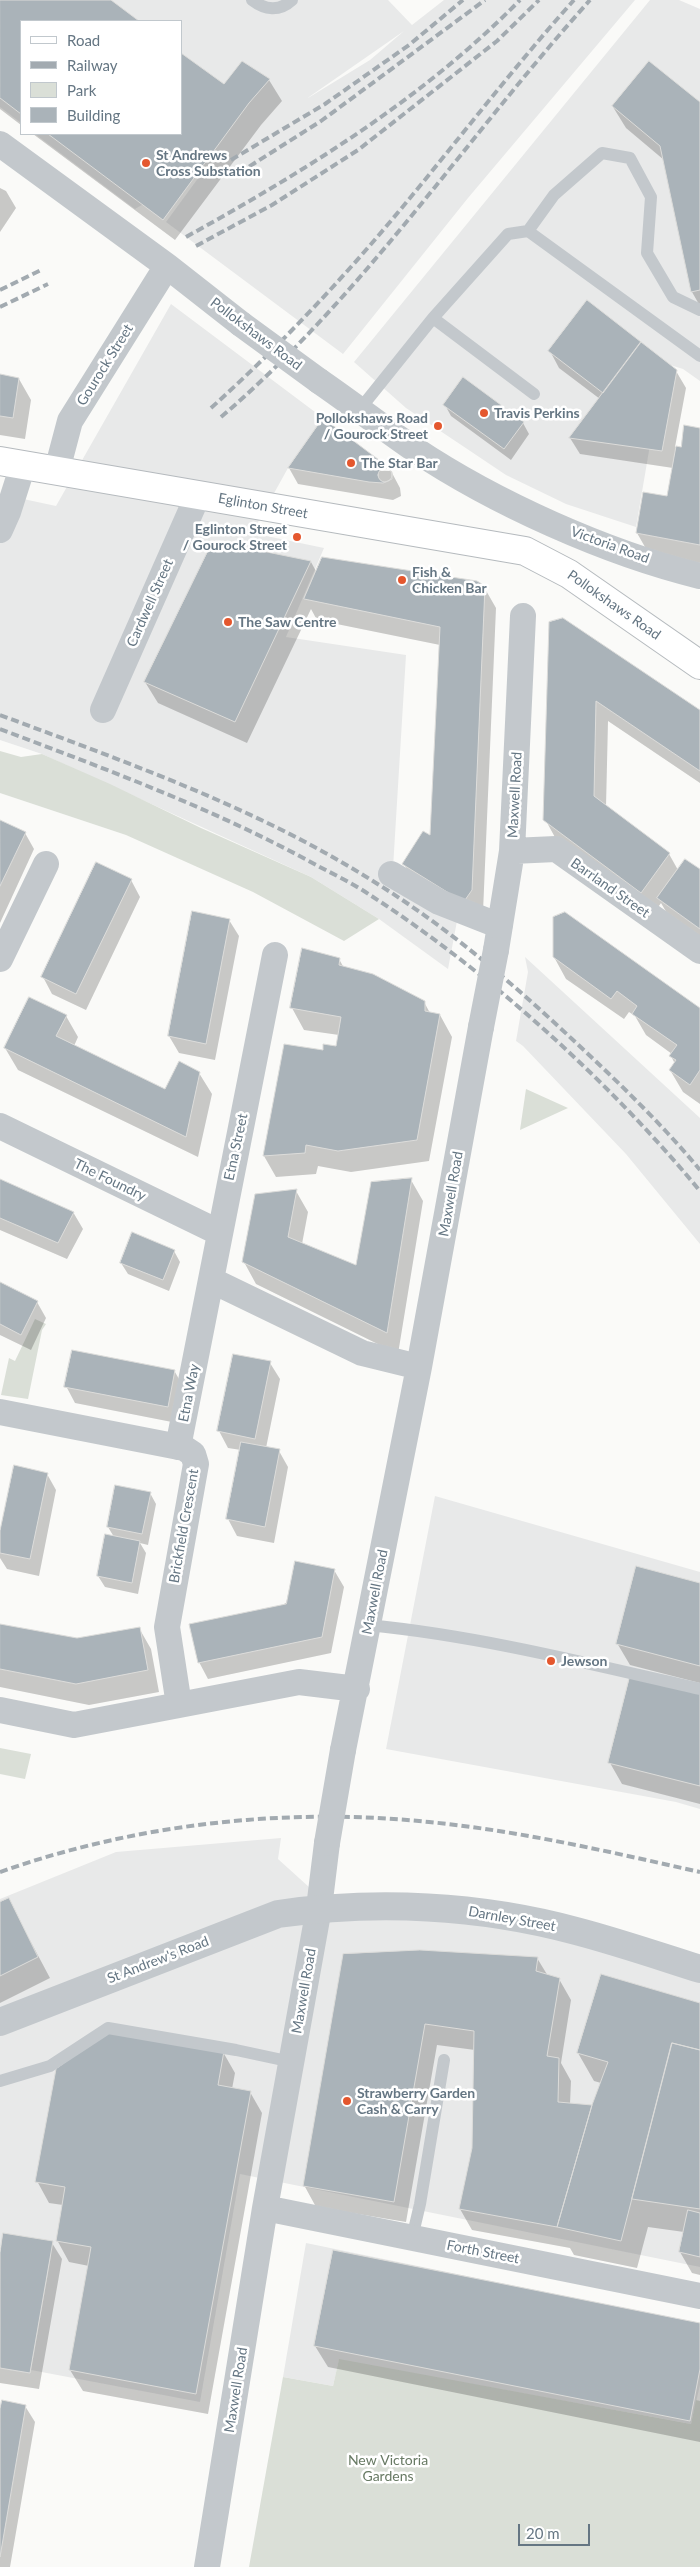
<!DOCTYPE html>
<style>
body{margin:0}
#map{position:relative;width:700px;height:2567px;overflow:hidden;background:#fafaf8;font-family:Lato,sans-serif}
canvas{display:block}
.legend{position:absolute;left:20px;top:20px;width:162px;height:115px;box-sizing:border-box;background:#fff;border:1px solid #c1c8cd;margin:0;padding:6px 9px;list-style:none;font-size:15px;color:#657683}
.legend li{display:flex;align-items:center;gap:10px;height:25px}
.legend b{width:25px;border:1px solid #c1c8cd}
.scale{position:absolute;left:518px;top:2524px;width:72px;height:22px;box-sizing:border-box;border:2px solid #657683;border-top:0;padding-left:6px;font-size:15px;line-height:18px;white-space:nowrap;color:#657683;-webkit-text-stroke:4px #fff;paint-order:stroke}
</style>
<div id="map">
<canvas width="700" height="2567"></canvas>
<ul class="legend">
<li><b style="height:6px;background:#fff"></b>Road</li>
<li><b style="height:6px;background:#a2aab0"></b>Railway</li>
<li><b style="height:14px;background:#dadfd7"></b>Park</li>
<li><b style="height:14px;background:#aab3b9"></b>Building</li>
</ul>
<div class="scale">20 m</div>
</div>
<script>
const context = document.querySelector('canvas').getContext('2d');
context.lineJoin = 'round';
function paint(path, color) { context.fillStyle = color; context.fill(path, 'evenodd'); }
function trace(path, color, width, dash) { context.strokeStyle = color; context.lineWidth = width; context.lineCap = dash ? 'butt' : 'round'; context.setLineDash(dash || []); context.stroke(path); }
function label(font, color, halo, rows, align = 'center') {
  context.font = font + ' Lato,sans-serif'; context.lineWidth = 5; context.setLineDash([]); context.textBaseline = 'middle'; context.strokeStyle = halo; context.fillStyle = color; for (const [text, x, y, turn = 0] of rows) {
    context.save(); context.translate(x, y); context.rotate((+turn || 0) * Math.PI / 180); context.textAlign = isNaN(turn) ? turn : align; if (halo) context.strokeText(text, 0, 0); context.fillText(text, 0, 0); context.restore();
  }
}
paint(new Path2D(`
 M0,0H388L412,25L444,0H635L468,198L343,354L166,222L207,166L135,209L35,134H181V21H21V123L0,107ZM404,31L370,60L308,98L309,97Z
 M650,0H679L700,9V381L683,369L664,363L636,527L566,504L506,475L406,408L354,362Z
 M171,304L323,418L288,468L252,533L324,548L286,637L406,655L393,868L457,921L448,969L379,919L311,877L42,754L0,740V494L56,506Z
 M525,957L700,1118V1244L626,1154L523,1046L516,1041L528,972Z
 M435,1496L700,1572V1809L676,1802L386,1749Z
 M281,1838L278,1859L341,1916L471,1912L700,1981V2267L240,2174L200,2402L31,2370L51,2256L0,2246V1899L116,1852Z
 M306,2243L700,2324V2385L691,2424L339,2360L333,2386L283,2377Z`), '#e8e9e9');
paint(new Path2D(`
 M0,751L21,757L42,754L110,784L201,828L311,877L379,919L344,941L253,892L126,835L0,793Z
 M526,1089L568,1108L520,1130Z
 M35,1319L46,1324L42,1330L28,1399L1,1395L9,1358L15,1361Z
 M0,1748L31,1754L25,1779L0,1774Z
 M339,2359L691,2424L696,2400L700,2401V2567H249L283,2377L333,2386Z`), '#dadfd7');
paint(new Path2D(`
 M0,0H110L138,21H21V125L0,109Z
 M269,80L282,101L261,125L175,240L33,134H181L224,86Z
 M700,104V306L692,292L664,160L626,128L613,107Z
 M0,188L6,191L16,208L0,232Z
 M550,351L676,371L686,388L675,447L682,448L700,429V563L649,554L637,533L668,498L673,468L580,454L570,438L600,399L559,368Z
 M0,376L19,379L31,400L25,439L0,435Z
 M445,405L523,423L529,434L511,460L451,416Z
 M289,468L391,471L400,488L401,496L393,500L298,484Z
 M214,543L311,562L317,573L484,587L496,608L483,912L416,885L404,864L431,837L440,645L317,620L311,609L247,743L158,703L145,682Z
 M550,623L700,712V783L608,721L606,807L669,854L678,870L700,871V940L671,920L661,903L654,913L557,841L545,819Z
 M0,821L25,833L34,849L0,923Z
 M131,880L140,897L86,1010L52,994L43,977Z
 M229,920L239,936L215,1060L179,1053L169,1036Z
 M554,957L700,1009V1104L683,1092L670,1070L675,1064L671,1056L672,1054L646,1035L635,1016L629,1012L624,1019L566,979Z
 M339,959L344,968L424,1002L430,1013L440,1015L452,1037L429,1161L351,1172L318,1166L316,1174L276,1177L264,1156L285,1046L324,1052L337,1048L339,1035L304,1030L292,1008Z
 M66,1016L78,1037L74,1046L166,1091L199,1073L212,1094L198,1157L18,1070L5,1048Z
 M0,1180L73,1212L83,1229L67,1259L0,1230Z
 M411,1180L423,1201L398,1354L256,1284L244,1262L296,1191L308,1212L302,1244L357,1266Z
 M174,1251L180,1262L169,1291L128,1274L121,1263Z
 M0,1283L37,1302L46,1318L31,1350L0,1335Z
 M270,1363L280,1379L266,1448L279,1451L288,1467L274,1543L237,1536L228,1519L241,1450L228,1448L219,1431Z
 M175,1372L184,1388L177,1423L75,1403L66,1386Z
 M47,1474L56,1490L39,1576L7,1569L0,1558V1538Z
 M150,1493L156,1504L148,1545L140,1543L146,1553L138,1594L105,1587L98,1576L114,1537L108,1527Z
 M334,1570L344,1587L331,1653L208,1679L199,1662Z
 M700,1584V1683L630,1665L617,1643Z
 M0,1625L77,1640L139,1628L151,1649L159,1692L89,1705L0,1687Z
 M700,1695V1804L622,1784L610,1763Z
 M8,1899L50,1978L0,2003V1904Z
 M344,1955L537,1958L548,1976L559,1979L571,2000L561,2063L571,2081L570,2104L592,2106L601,2083L594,2081L578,2053L602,1975L700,2003V2275L692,2273L680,2252L684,2232L648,2227L637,2268L574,2255L570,2248L472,2230L460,2209L474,2148L475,2050L437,2045L406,2222L316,2207L304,2185Z
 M223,2052L235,2073L232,2089L250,2092L262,2113L208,2414L83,2391L70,2370L89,2266L69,2262L57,2240L63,2205L49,2203L37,2181Z
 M52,2243L62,2259L39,2389L0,2383V2260Z
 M700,2325V2442L328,2367L315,2346Z
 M25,2406L35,2422L10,2567H0V2416Z`), '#0003');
const building = new Path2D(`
 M0,0H111L139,21H21V114L0,98Z
 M181,53L224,84L242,61L270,79L249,103L163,220L48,134H181Z
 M649,61L700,102V290L691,292L660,146L612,106Z
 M587,300L641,342L603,393L548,351Z
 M641,342L677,370L662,451L569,438Z
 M0,374L19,378L13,418L0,416Z
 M463,377L524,422L504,449L443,405Z
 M323,418L387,466L392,472V479L383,483L369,482L288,468Z
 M684,425L700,428V545L636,533L643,492L667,496L676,446L681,447Z
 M378 475a7 7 0 1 1 14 0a7 7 0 1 1-14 0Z
 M213,541L311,561L235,722L144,682Z
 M322,557L477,581L485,586L472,890L465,900H460L402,864L423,831L430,835L440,627L304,599Z
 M563,618L700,710V771L596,701L594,796L670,853L641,893L543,820L549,622Z
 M0,820L26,832L0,886Z
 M685,859L700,869V929L657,898Z
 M96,862L132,879L76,994L41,977Z
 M192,911L230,919L206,1044L168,1036Z
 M565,912L700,1008V1070L690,1085L669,1070L676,1060L669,1056L677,1045L632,1014L637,1006L617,991L611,999L553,957V917Z
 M302,948L340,958L339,965L373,974L425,1001V1011L440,1014L417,1140L338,1151L306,1145L305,1153L263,1156L284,1044L323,1050V1044L336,1046L341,1017L290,1008Z
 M29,997L67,1015L56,1036L165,1089L179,1061L200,1072L186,1137L4,1048Z
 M412,1178L387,1333L242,1262L255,1194L297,1189L288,1237L356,1265L371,1182Z
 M0,1179L74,1212L58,1243L0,1218Z
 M132,1232L175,1250L163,1280L120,1263Z
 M0,1282L38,1301L21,1335L0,1324Z
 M72,1350L175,1370L168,1407L64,1387Z
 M233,1354L271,1361L255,1439L217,1431Z
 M241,1442L280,1449L265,1527L226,1519Z
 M14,1465L48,1473L30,1559L0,1553V1531Z
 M115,1485L151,1492L142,1534L107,1527Z
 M105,1534L140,1541L132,1583L97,1576Z
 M295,1561L335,1569L322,1637L198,1663L189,1624L286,1604Z
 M636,1566L700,1583V1666L616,1644Z
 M0,1624L77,1638L140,1627L148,1670L76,1684L0,1669Z
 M630,1676L700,1693V1786L608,1763Z
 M9,1898L38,1957L0,1976V1902Z
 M420,1950L538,1957L536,1971L560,1978L547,2056L559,2058L558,2102L592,2105L557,2227L459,2209L472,2148L474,2031L425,2024L394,2202L303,2186L343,1954Z
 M601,1974L700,2003V2050L672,2043L621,2241L557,2227L592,2105L608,2062L577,2053Z
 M110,2030L224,2051L218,2085L251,2091L196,2394L69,2370L91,2247L56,2241L65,2187L35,2182L56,2069Z
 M672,2043L700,2050V2209L632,2199Z
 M688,2210L700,2213V2257L679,2252Z
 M3,2233L53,2241L30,2373L0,2368V2253Z
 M333,2250L700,2323V2369L690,2421L314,2346Z
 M2,2400L26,2405L0,2557V2409Z`);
paint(building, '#aab3b9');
trace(building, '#dcdcda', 1);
const primary = new Path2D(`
 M0,461L525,551L569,574L700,665`);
trace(primary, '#b5babe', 30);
trace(new Path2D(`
 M252,0C265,10 279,12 292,0
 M528,231L700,356
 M433,318L534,394
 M360,409L433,318L508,234L528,231L554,195L602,153L630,158L651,197L647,253L673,297L700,310
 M368,1625C480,1636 590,1664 700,1689
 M0,2081L50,2066L108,2028L236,2050L292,2062
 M412,2238L420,2204L444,2060`), '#c3c8cc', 12);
trace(new Path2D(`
 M0,144L167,266L241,324
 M319,381C351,403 382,427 414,449C495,503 606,553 700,576
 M57,470L70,421L167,266
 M0,530L8,512L23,465
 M103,710L198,495
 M512,851L556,849L700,951
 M391,874L439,902L500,926
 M496,950L512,851L523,616
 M0,959L46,864
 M0,1126L220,1233
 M211,1280L362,1353L419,1367
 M0,1412L184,1448L193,1454L196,1464L167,1627L179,1705L74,1725L0,1710
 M178,1447L275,955
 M179,1705L299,1682L357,1689
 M343,1750L419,1367L481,1027
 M265,2208L700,2296
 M207,2567L265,2208L319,1908L327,1843`), '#c3c8cc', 26);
trace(new Path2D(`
 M0,2022L278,1914C376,1900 480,1905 576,1931C618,1942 659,1956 700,1969`), '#c3c8cc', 28);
trace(primary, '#fff', 28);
trace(new Path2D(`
 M231,160L325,104L409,45L463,0
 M239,173L321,121L485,0
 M186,237C305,171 424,98 520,0
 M196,246L272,205L358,150L497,41L539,0
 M0,290L41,270
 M0,307L48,284
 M211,408C260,364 306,317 350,268C428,181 496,87 574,0
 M221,417C362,297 467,137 590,0
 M0,715C128,763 260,809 376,883C447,927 511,982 572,1039C617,1081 661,1123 700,1170
 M0,729C108,770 217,810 318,866C335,875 354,884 370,895C489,972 610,1082 700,1191
 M0,1872C136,1824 285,1807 429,1822C521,1831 610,1852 700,1872`), '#a2aab0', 4, [8, 4]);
trace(new Path2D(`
 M241,324L319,381
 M481,1027L496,950
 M327,1843L343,1750`), '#c3c8cc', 26);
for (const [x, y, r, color] of [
 [146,163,5,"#e4572e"],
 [484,413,5,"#e4572e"],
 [438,426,5,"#e4572e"],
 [351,463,5,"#e4572e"],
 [297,537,5,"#e4572e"],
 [402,580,5,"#e4572e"],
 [228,622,5,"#e4572e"],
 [551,1661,5,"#e4572e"],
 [347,2101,5,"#e4572e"]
]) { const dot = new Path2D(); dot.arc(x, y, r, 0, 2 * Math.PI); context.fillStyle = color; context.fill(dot); trace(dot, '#fff', 2); }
label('bold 14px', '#657683', '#fff', [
 ["St Andrews",156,155],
 ["Cross Substation",156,171],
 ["Travis Perkins",494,413],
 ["Pollokshaws Road",428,418,"right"],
 ["/ Gourock Street",428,434,"right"],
 ["The Star Bar",361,463],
 ["Eglinton Street",287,529,"right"],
 ["/ Gourock Street",287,545,"right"],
 ["Fish &",412,572],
 ["Chicken Bar",412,588],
 ["The Saw Centre",238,622],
 ["Jewson",561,1661],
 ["Strawberry Garden",357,2093],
 ["Cash & Carry",357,2109]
], 'left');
label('14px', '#657683', '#fff', [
 ["Pollokshaws Road",256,334,37],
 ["Gourock Street",105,365,-58],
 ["Eglinton Street",263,506,10],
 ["Victoria Road",610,545,20],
 ["Cardwell Street",150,603,-66],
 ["Pollokshaws Road",614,605,35],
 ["Maxwell Road",515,795,-87],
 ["Barrland Street",610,888,35],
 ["Etna Street",236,1147,-78],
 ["The Foundry",110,1180,26],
 ["Maxwell Road",451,1194,-80],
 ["Etna Way",189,1393,-79],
 ["Brickfield Crescent",184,1526,-80],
 ["Maxwell Road",375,1592,-79],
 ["Darnley Street",512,1919,10],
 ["St Andrew's Road",158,1960,-21],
 ["Maxwell Road",304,1991,-80],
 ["Forth Street",483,2252,11],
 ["Maxwell Road",236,2390,-81]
]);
label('14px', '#687a64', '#fff', [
 ["New Victoria",388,2460],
 ["Gardens",388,2476]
]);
</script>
